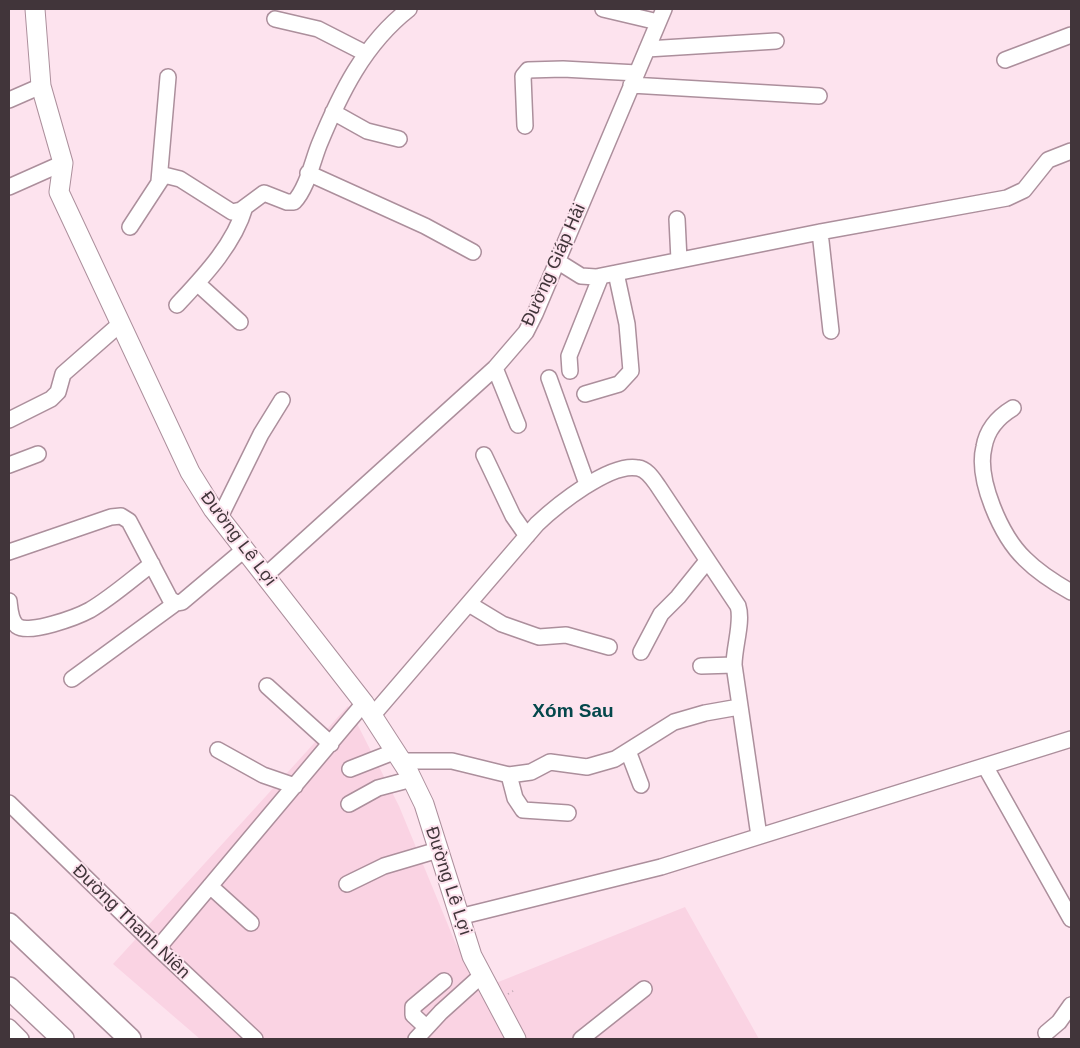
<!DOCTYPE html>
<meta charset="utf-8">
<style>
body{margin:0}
#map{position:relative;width:1080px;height:1048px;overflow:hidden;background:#fde3ee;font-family:Helvetica,sans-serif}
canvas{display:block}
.frame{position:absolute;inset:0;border:10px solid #41353a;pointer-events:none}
</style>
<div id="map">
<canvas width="1080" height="1048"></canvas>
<div class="frame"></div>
</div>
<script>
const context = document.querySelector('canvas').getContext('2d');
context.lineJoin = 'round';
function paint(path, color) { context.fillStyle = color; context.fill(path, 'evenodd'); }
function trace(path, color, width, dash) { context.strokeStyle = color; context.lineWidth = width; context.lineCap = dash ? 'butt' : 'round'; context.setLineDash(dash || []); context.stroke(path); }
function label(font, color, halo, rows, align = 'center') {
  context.font = font + ' Helvetica,sans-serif'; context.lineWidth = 4; context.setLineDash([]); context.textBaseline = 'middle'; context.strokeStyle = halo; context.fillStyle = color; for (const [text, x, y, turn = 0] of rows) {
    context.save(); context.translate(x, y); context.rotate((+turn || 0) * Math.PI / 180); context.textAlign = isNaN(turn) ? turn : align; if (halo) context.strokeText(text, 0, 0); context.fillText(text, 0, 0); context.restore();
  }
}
paint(new Path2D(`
 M348,706L399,806L455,942L481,989L685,907L759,1039H200L113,964Z`), '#fad3e3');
const minor = new Path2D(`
 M603,9L658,22
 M275,19L318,29L365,53
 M647,49L776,41
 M1005,60L1071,35
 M631,85L819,96
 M9,100L41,86
 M333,112L367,131L399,139
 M525,126L523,76L528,70L563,69L637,73
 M308,173L425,226L473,252
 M159,181L168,77
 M9,187L63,163
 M677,219L679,260
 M130,227L164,175L180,179L232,212L241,210L264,193L287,202H294C307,188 312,163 319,145C340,94 364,44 409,9
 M820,232L831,331
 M557,261L581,276L596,277L820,232L1007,198L1024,190L1048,160L1071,151
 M197,283L240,322
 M177,305C203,277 234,245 245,207
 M495,368L518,425
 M570,371L569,356L601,276
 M549,378L587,484
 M585,394L619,384L631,371L627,324L616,273
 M1013,408C998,417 987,429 984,447C976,479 1001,536 1025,559C1038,572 1055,583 1071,592
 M9,420L51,399L58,392L63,374L120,324
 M484,455L513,516L527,536
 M9,465L38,454
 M220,517L261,434L282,400
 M9,552L111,517L121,516L129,521L170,599L176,603
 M266,575L495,368L526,332L535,314L664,9
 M9,601C10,609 10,620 17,626C29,635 77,617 90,610C112,597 132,579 152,564
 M469,604L502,624L539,637L566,635L609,647
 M641,652L661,614L678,597L707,561
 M701,666L734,665
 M72,679L176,603L182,602L245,549
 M267,686L331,744
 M372,716L537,524C556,506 610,462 638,468C647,469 653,479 658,486L738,606C743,621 734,647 734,665L759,836
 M218,750L263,775L295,786
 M628,751L641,785
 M402,761H452L509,775L531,772L550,762L587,767L615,759L674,722L705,713L739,707
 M985,766L1071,919
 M350,769L396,751
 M509,775L515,798L523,810L568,813
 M9,803L158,948L255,1039
 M349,804L378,788L412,779
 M347,884L384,866L438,850
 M210,886L251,923
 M459,917L661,867L1071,739
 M158,948L364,703
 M9,1027L21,1039
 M426,1027L413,1015V1007L444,981
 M1046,1033L1059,1022L1071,1005
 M416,1039L441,1012L482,975
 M581,1039L644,989`);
const major = new Path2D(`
 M35,9L41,86L63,163L59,192L190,472L213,509L364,703L408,771L424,804L472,956L516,1039`);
const highway = new Path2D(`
 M9,924L130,1039
 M9,988L63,1039`);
trace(minor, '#ac8f9c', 18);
trace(major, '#ac8f9c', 21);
trace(highway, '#ac8f9c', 24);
trace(new Path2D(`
 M508,994L513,991`), '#b6a1aa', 2, [1, 4]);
trace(minor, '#fff', 15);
trace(major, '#fff', 19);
trace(highway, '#fff', 21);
label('18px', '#41353a', '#fde3ee', [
 ["Đường Giáp Hải",554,265,-66],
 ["Đường Lê Lợi",238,539,53],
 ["Đường Lê Lợi",448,881,72],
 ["Đường Thanh Niên",131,922,44]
]);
label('bold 19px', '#04474b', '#fde3ee', [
 ["Xóm Sau",573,712]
]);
</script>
